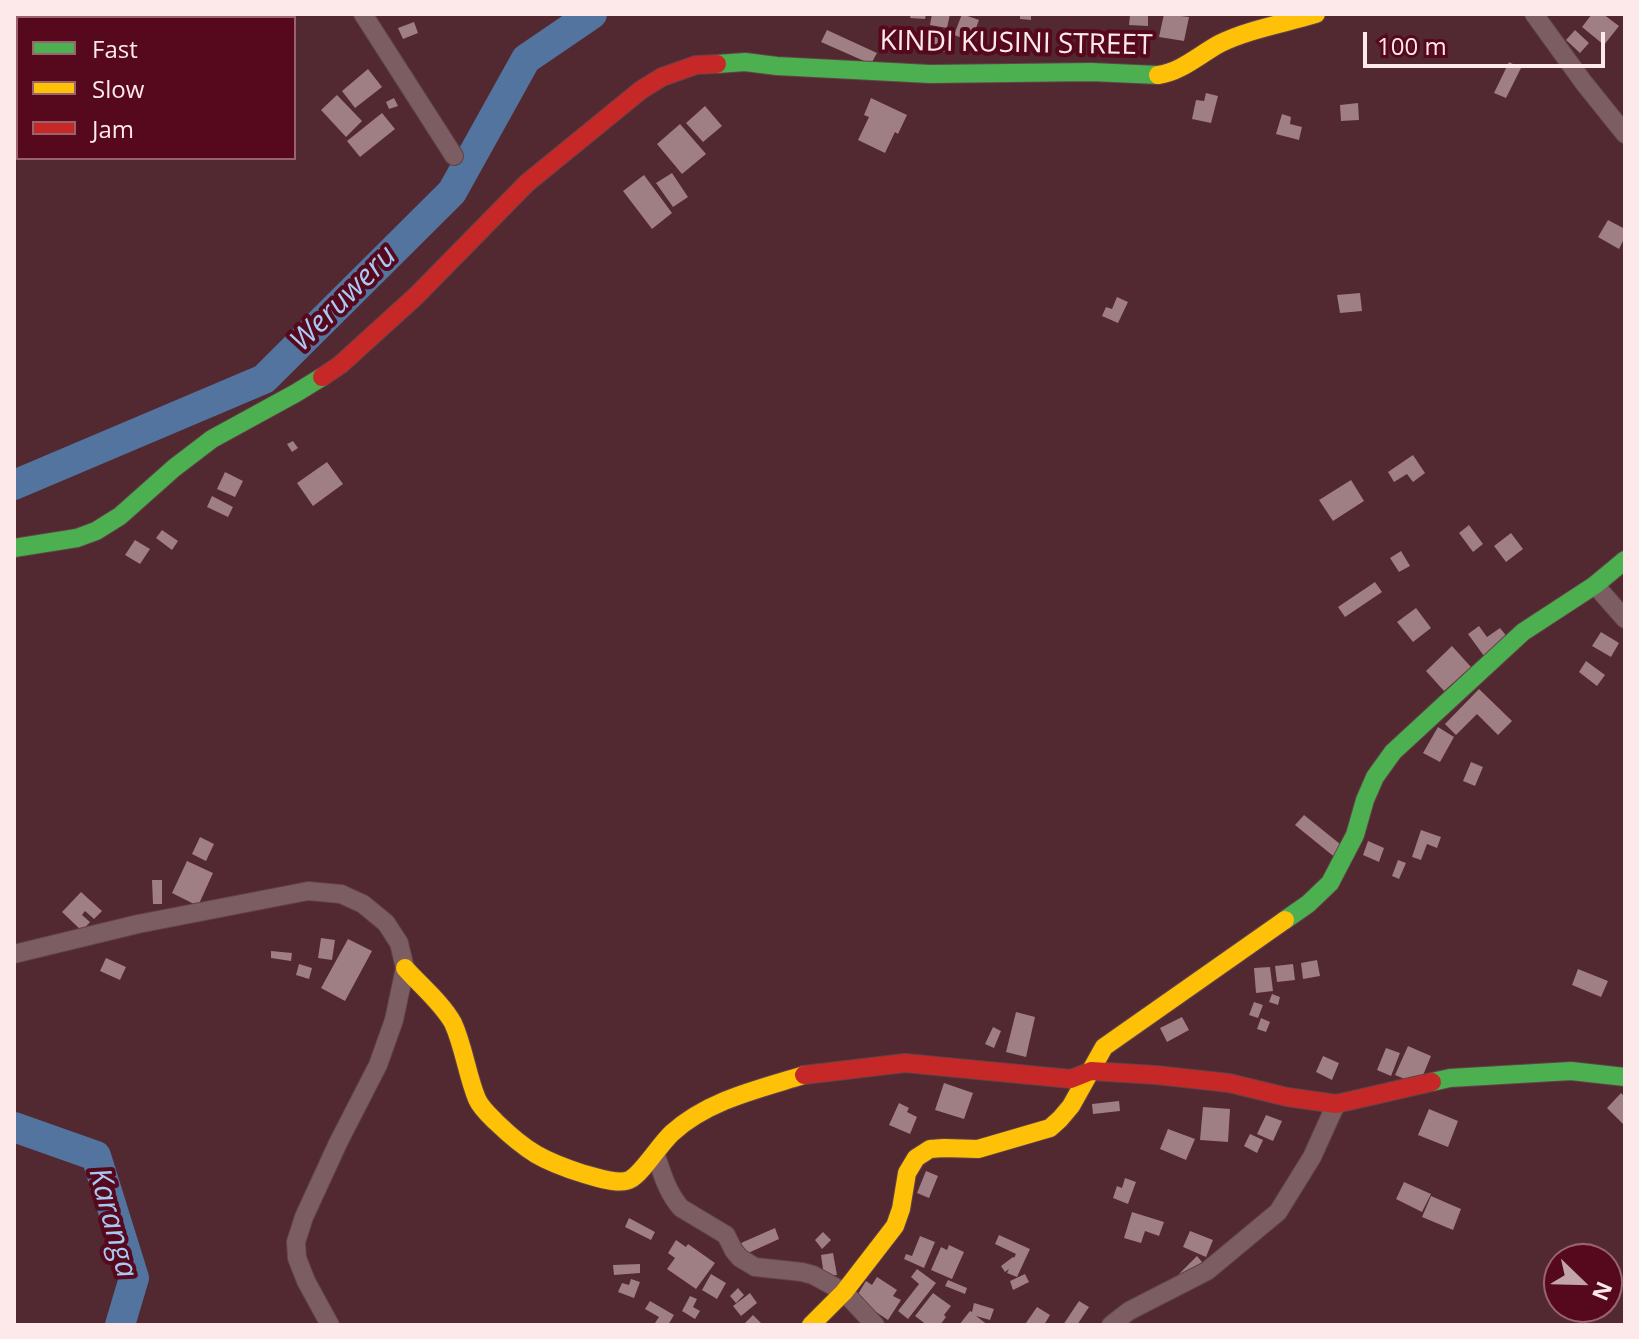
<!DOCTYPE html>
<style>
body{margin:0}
#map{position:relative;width:1639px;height:1339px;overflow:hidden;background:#522831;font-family:"Open Sans",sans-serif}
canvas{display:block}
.frame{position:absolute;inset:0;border:16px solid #fde9ea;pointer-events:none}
.legend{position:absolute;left:16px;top:16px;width:280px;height:144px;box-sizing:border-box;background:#56081d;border:2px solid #99626f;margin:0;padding:10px 14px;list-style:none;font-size:24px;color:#fde9ea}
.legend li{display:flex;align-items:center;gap:16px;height:40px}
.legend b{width:40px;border:2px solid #99626f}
.north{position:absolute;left:1543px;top:1243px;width:80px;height:80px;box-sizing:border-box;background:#56081d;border:2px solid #99626f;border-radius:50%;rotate:113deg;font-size:22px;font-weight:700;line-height:32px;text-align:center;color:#fde9ea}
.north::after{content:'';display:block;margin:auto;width:28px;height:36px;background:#c1a5a9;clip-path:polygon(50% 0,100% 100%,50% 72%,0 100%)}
.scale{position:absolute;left:1363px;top:32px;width:242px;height:36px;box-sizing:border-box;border:4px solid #fde9ea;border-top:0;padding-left:10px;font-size:24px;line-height:28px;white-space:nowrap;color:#fde9ea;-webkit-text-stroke:6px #56081d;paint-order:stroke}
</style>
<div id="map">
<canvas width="1639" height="1339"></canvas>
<div class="frame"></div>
<ul class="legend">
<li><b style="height:10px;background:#4caf50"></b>Fast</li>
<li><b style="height:10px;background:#ffc107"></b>Slow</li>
<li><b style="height:10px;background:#c62828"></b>Jam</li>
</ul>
<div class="north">N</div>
<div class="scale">100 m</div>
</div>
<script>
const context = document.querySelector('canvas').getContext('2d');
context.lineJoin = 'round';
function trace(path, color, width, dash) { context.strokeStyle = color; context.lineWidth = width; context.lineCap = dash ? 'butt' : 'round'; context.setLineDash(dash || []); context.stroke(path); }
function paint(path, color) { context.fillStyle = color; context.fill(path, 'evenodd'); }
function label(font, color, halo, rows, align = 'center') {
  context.font = font + ' "Open Sans",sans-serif'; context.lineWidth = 8; context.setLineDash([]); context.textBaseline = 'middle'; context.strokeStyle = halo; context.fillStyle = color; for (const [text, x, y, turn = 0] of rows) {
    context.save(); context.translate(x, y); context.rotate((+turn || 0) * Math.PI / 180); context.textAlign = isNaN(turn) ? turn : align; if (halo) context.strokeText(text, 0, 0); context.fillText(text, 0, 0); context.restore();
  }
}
trace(new Path2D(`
 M14,485L264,379L452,192L526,59L592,14
 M14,1127L96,1156L134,1278L120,1325`), '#53749e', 30);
paint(new Path2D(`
 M911,14H926L925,19L910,18Z
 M932,14H950L947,28L930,25Z
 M962,14L979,20L971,41L954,35Z
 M1020,14H1031V20L1020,19Z
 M1164,14L1189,17L1184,41L1159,37Z
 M1592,14H1603L1619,26L1604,45L1582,27Z
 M1130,15H1148V26L1129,25Z
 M414,22L418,33L403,39L398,28Z
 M827,30L877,53L871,64L821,42Z
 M1575,30L1589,43L1580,53L1566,40Z
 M933,34H949V52H932Z
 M1120,36L1135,39L1131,57L1116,55Z
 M1509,62L1521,68L1506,98L1494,93Z
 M368,69L382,87L355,108L342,91Z
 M1206,93L1218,96L1211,123L1192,119L1196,100L1204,101Z
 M337,95L362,121L346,137L321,110Z
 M394,98L398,106L389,109L386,102Z
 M871,98L907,115L898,134L895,132L885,153L858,140L869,117L864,115Z
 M1358,103L1359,120L1341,121L1340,105Z
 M705,106L722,126L703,142L686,123Z
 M382,113L395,129L360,157L347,141Z
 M1282,114L1291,117L1290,124L1302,127L1299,140L1276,134Z
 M680,124L706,154L682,174L657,144Z
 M672,173L688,197L673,207L656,183Z
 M644,175L672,213L652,229L623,191Z
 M1608,220L1625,229V237L1619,249L1598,237Z
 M1360,293L1362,311L1340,313L1337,295Z
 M1117,297L1128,302L1118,323L1102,316L1106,307L1112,309Z
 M293,441L298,448L292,452L287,444Z
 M1413,455L1425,473L1413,482L1407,474L1394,482L1388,472Z
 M327,462L343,484L313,506L297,483Z
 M225,472L243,481L235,497L217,489Z
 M1351,480L1364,501L1333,521L1319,500Z
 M212,496L233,507L228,517L207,507Z
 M1469,525L1483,544L1473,552L1459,533Z
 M162,530L178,541L172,550L156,538Z
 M1511,533L1523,549L1506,562L1494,546Z
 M135,540L150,549L140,564L125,555Z
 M1401,551L1410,566L1399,572L1390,558Z
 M1375,582L1382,592L1345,617L1338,607Z
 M1416,608L1431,628L1413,642L1397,622Z
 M1479,626L1487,637L1500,628L1508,638L1484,656L1468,634Z
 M1601,632L1619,643L1611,657L1592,646Z
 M1452,646L1471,667L1444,691L1426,671Z
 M1586,661L1605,675L1597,686L1579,672Z
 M1479,689L1512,721L1498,735L1477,714L1456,735L1445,724Z
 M1438,727L1454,737L1440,762L1423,753Z
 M1471,762L1483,767L1475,786L1463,781Z
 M1304,815L1345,848L1337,859L1295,825Z
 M1421,830L1441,837L1437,848L1427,844L1421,860L1412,857Z
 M200,837L214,844L206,861L192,854Z
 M1368,841L1384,848L1379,862L1363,855Z
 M1398,860L1406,863L1399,879L1392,876Z
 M187,861L213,873L198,906L172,893Z
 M152,880H162V904H153Z
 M81,892L102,911L94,919L85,911L82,915L90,922L82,931L62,912Z
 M321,938L335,940L332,960L318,958Z
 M348,939L372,951L345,1001L321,988Z
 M271,951L292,953L291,961L271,958Z
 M106,958L126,967L120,980L100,971Z
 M1317,960L1320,976L1303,979L1301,963Z
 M299,964L312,968L309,979L296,975Z
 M1293,964L1295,980L1277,982L1275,966Z
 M1270,967L1273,991L1256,993L1254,968Z
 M1578,969L1608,981L1601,997L1572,985Z
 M1272,994L1280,997L1278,1005L1269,1002Z
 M1254,1002L1263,1005L1258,1018L1249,1015Z
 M1016,1012L1035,1017L1026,1057L1006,1052Z
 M1182,1017L1189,1030L1167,1042L1160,1028Z
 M1261,1018L1270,1022L1266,1032L1257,1029Z
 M993,1027L1001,1031L994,1048L985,1044Z
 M1408,1046L1431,1056L1419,1085L1395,1075Z
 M1386,1048L1400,1053L1391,1076L1377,1070Z
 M1323,1056L1339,1063L1332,1080L1316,1072Z
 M944,1083L973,1093L964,1119L935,1110Z
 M1621,1093L1625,1097V1126L1607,1108Z
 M1119,1101L1120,1111L1093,1114L1092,1104Z
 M899,1103L909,1108L907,1112L917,1117L910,1134L889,1125Z
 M1203,1107L1230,1109L1228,1142L1200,1140Z
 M1429,1109L1458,1121L1448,1147L1418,1135Z
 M1266,1115L1282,1121L1273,1141L1257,1134Z
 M1168,1129L1195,1139L1186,1160L1160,1149Z
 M1250,1134L1263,1140L1257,1153L1244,1146Z
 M926,1171L938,1176L929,1198L917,1193Z
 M1125,1178L1136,1182L1128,1204L1113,1198L1117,1186L1122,1188Z
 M1404,1182L1431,1194L1422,1212L1396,1199Z
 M1431,1196L1461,1209L1453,1230L1422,1217Z
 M1132,1212L1164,1222L1159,1236L1145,1231L1141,1243L1124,1238Z
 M629,1218L655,1232L651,1240L625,1227Z
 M775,1228L779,1239L746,1254L741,1243Z
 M1190,1231L1213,1240L1206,1257L1183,1247Z
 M823,1232L831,1240L822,1249L815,1240Z
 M999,1235L1030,1249L1017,1277L1007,1273L1009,1269L1005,1272L1001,1266L1013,1257L1014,1258L1016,1254L995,1244Z
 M920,1236L935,1242L924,1268L904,1259L906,1254L912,1256Z
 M676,1240L686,1247L688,1244L715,1263L696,1289L667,1269L675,1258L668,1253Z
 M949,1245L964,1252L952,1279L931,1270L941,1247L947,1250Z
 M833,1253L837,1275L824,1276L821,1255Z
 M1197,1256L1202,1262L1183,1282L1177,1276Z
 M640,1264V1273L614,1275L613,1265Z
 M917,1269L936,1283L908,1319L898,1311L919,1284L911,1277Z
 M711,1274L726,1283L717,1299L702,1290Z
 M1025,1274L1029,1282L1013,1290L1010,1281Z
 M877,1277L897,1290L893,1296L901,1300L888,1320L861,1302L863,1298L858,1294L866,1281L872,1285Z
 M631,1279L640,1282L634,1298L618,1292L622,1283L629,1285Z
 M948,1280L967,1288L965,1294L945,1286Z
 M738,1288L744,1295L736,1303L730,1296Z
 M750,1293L757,1303L741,1316L733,1306Z
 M933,1293L951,1306L944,1315L946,1317L940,1325L937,1323L935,1325H927L915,1316Z
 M690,1296L697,1299L693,1307L700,1311L695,1319L682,1311Z
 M650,1301L674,1315L668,1325L655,1323L659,1317L645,1309Z
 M1079,1301L1089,1307L1077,1325H1063Z
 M974,1303L994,1309L990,1320L976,1316L988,1325H959L970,1311L972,1312Z
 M1037,1307L1050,1315L1044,1325H1029L1026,1323Z
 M753,1315L763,1325H743Z`), '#9f7e84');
const street = new Path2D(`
 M363,14L454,156
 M1534,14L1584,83L1625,134
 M1595,585L1625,619
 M14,954L138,924L308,891L341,894L363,904L386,923L399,943L405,968L394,1020L378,1065L338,1143L304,1217L296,1242L297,1258L306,1281L330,1325
 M655,1153C662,1173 667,1192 681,1208L726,1235L734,1251L740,1258L755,1267L802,1272L813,1275L844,1292L875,1325
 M1111,1325L1129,1311L1207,1271L1278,1212L1312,1157L1336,1104`);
const fast = new Path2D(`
 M717,64L745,62L777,66L930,74L1091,72L1158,75
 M14,548L77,538L96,531L120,516L174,468L212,439L296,393L322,377
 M1285,920L1308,904L1330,883L1355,835L1365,800L1375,777L1393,752L1523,632L1595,585L1625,560
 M1432,1082L1450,1078L1571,1071L1625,1077`);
const slow = new Path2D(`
 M1158,75C1181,72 1199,55 1219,44C1246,30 1286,23 1316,14
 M405,968C420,985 442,1003 453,1023C464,1047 467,1075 477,1099C481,1108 489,1115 496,1122C527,1152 543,1161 584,1174C596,1177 620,1186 631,1179C643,1172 660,1144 672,1133C708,1100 759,1089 804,1075
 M811,1325L844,1292L895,1226L901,1209L907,1173L916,1158L930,1149L944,1148L978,1149L1050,1128L1060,1119L1071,1106L1104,1047L1285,920`);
const jam = new Path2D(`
 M322,377L340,365L416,296L527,183L641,90L662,77L696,65L717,64
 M804,1075L905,1063L1071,1079L1091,1071L1156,1075L1229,1083L1287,1097L1336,1104L1432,1082`);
trace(street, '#604348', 20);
trace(fast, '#604348', 20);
trace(slow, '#604348', 20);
trace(jam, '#604348', 20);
trace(street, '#7c5d61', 18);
trace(fast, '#4caf50', 18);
trace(slow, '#ffc107', 18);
trace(jam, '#c62828', 18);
label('28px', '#fde9ea', '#56081d', [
 ["KINDI KUSINI STREET",1016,44,1]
]);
label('italic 30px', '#a7c9f2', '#56081d', [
 ["Weruweru",344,299,-45],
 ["Karanga",112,1223,75]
]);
</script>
